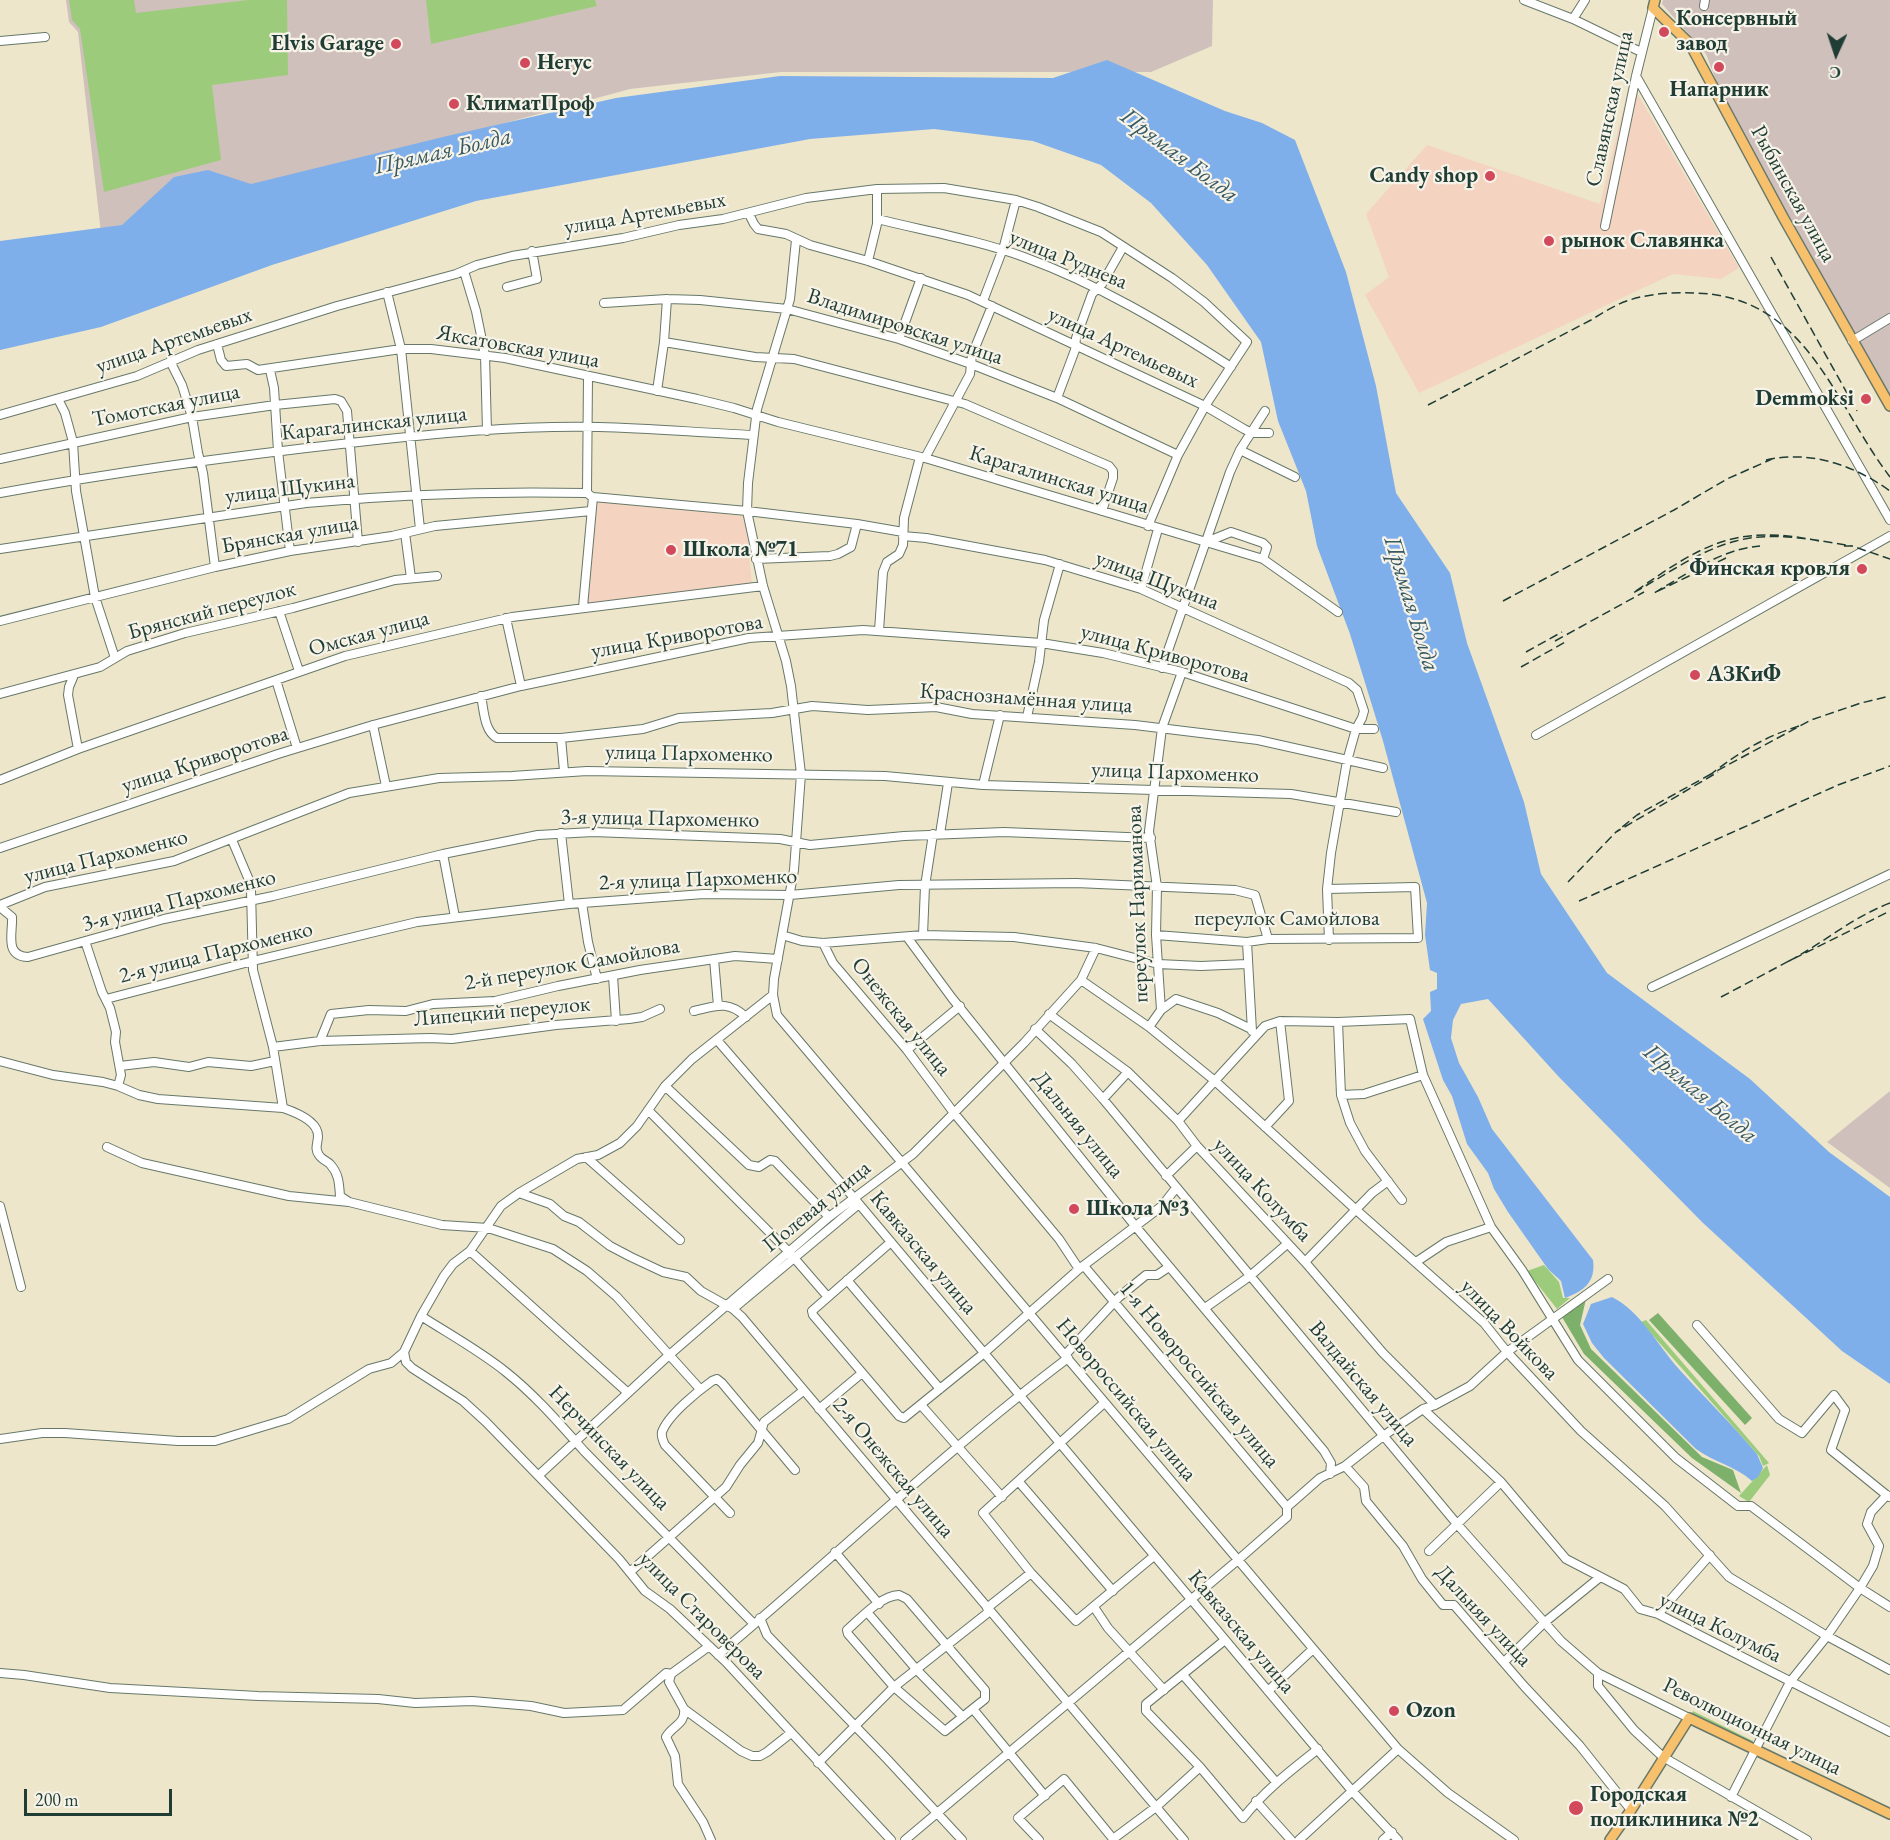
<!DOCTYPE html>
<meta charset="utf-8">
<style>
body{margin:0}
#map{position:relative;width:1890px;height:1840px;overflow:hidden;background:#ede6cb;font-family:"EB Garamond",serif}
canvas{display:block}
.north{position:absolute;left:1806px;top:24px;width:60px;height:60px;-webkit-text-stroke:4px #f7f3e8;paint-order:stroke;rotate:183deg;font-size:16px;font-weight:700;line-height:24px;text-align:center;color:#1f3d34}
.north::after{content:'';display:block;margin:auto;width:21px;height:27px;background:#1f3d34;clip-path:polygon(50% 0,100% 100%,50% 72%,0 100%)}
.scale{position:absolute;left:24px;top:1789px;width:148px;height:27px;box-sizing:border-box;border:3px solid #1f3d34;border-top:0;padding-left:8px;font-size:18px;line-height:21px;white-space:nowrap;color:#1f3d34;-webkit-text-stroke:4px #f7f3e8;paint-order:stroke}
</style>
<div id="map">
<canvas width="1890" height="1840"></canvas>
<div class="north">С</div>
<div class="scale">200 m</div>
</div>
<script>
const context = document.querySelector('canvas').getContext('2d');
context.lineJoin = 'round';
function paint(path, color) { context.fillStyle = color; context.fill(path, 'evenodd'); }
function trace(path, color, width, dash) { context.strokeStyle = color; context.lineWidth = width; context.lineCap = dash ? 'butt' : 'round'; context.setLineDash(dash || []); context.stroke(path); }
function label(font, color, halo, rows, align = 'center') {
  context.font = font + ' "EB Garamond",serif'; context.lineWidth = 4.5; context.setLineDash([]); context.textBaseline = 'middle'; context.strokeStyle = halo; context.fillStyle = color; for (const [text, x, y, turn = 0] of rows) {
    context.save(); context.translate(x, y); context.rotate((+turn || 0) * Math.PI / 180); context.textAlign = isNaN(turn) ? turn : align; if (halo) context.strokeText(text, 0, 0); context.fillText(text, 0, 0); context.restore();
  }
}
paint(new Path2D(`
 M1630,81L1739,268L1721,279L1673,274L1419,393L1365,295L1389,277L1366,214L1427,145L1600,204Z
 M598,502L745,516L752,584L587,603Z`), '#f4d3c0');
paint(new Path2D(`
 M66,0H1213L1212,46L1151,72H781L630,89L101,233L78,32L69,22Z
 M1663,0H1890V396L1851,331L1722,96L1706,54L1662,4Z
 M1890,1091V1188L1827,1142Z`), '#d0c0bc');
paint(new Path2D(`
 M69,0H134L136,13L248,0H287L288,75L212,85L221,160L104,192L80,29L72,20Z
 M426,0H595L597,6L431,44Z
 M1544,1265L1559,1282L1563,1298H1570L1557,1309L1527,1271Z
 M1646,1320L1769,1463L1763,1466L1759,1456L1641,1322Z
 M1767,1465L1770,1475L1749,1502L1739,1496Z
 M1693,1711L1753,1741L1751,1744L1691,1716Z`), '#9ccc7b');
paint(new Path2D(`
 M1586,1299L1580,1325L1591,1349L1702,1457L1733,1470L1741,1493L1692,1458L1584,1354L1562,1317Z
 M1658,1313L1752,1418L1745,1425L1649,1320Z`), '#7db06b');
paint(new Path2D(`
 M1107,60L1225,111L1262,123L1295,140L1346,272L1376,386L1396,493L1450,573L1467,643L1524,802L1541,874L1607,973L1750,1079L1829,1152L1890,1197V1384L1842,1351L1702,1222L1559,1077L1488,999L1461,1004L1453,1020L1451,1038L1459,1063L1478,1097L1492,1129L1593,1260C1596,1282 1584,1291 1565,1298L1561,1281L1548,1269L1508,1212L1494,1189L1488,1173L1467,1144L1452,1096L1443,1080L1423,1019L1431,1011L1430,992L1437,989V973L1430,970L1425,935L1427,903L1383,741L1350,634L1317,546L1306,491L1278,421L1261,342L1207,265L1151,203L1101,165L1033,141L934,129L810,139L476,201L272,265L101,327L0,350V241L122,225L174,177L208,170L251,184L447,136L616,98L780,76L1053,78Z
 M1612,1297C1641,1312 1657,1344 1678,1368C1704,1397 1732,1424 1757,1454L1763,1468L1758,1477L1752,1481C1735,1466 1714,1462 1696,1449L1604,1358L1592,1343L1583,1324L1591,1304Z`), '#7fafea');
const minor = new Path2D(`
 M1524,0L1573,19L1641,52
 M1704,6L1705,0
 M1573,19L1585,0
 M0,41L45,37
 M1636,76L1890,520
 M749,214L754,224L758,229L786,234L810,245L868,261L968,295L1205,406L1244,429L1252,433H1269
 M877,219C926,231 977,240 1024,257C1098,284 1165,324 1231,367
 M1605,226L1636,76L1653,8
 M796,240L790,299L757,409L748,483L747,511L763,586L786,661L791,686L801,774L794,870L774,979L773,995L777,1015L1398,1749L1448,1793L1514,1840
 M868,261L877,224V189
 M464,271L476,311L485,355L487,431
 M507,287L537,279L532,251
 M387,292L401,349L420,529
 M983,301L1004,246L1016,200
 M604,303L667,299L700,300L787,309L899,339L971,364L1057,398L1178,455
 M899,339L921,278
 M1852,341L1890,318
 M664,342L755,357L794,359L965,404L1109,466L1113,471V478L1102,511
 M217,344L221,360L226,366L247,364L258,370L401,349H431L505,358L697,399L734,408L778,422L925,458L1263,559L1338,612
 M170,361L182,385L192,417L198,453L203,473L215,567
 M270,370L274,388L278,451L290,551
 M588,376L587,493L591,496
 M657,391L664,342L667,299
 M1057,398L1075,350L1076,338L1092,294L1102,284L1123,247
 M58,399L65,413L73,442L76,491L95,597L115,658
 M0,415L137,376L198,350L337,306L456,274L477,265L512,256L623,238L679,225L723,219L806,198L877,189L944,188L1016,200L1038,207L1101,232L1172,278L1204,302L1247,342L1205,406L1178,455L1148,526
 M1240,450L1295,477
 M925,458L970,374L972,355L992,306
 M0,459L192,417L275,405L335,399L341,401L347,411L358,542
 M0,493C116,472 233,456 350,443C432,434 517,425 599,427C651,428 702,433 753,435
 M593,497L747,511L857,524L903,532
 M405,533L411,578
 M903,536L926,538L1045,560L1141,589L1349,683L1357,690L1364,711L1362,718L1356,729L1347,761L1331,853L1327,889L1329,940
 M1204,543L1231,532L1263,543L1267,547L1263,559
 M0,549L306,503C400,494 493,491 587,493
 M756,559L830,556L838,554L851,547L857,524
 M1141,589L1158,529
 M583,607L593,497
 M279,611L299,671
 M506,618L521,686
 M0,621L215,567L290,551L392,536L435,526L591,511
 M879,631L883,572L887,562L899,554L903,545L904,518L920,457
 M1162,668L1230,472L1240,450L1265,411
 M74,675L69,687L68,695L78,749
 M276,680L297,748
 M0,694L100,667L127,651L185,633L293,608L395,580L437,576
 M481,696C484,710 484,731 497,738H561L643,729L679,718L772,713L812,706L868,710L936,707L972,714L1135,725L1258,740L1383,768
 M1027,717L1039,662L1044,620L1060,564
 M373,725L386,786
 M1536,735L1890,536
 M561,738L564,771
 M0,780L78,749L345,656L512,617L763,586
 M983,785L1000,715
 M561,833L569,904
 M940,834L948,783
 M232,840L249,880L251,890L253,970L273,1047L283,1108
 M0,848L278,754L373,725L521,686L749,638L863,630L1041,643L1103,653L1182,672L1356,729H1374
 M443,854L455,917
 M582,903L588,942L597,979
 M0,905L45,887L174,861L349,793L439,778L512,776L587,771L885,776L983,785L1291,794L1396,812
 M0,907L12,917C13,933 4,956 28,957L164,919L273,896L443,854L538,835L593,832L780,839L810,845L904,836L1004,832L1151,838
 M782,935L802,941L823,943L923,935L1014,937L1096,948L1158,964L1201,966L1247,964
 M923,935L925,886L933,834
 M1156,935L1247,942L1268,939L1418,938L1415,887L1327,889
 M907,937L952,998L1136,1227L1324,1451L1331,1463L1330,1474
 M85,941L102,992L110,1008L116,1032L115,1042L121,1075L118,1086
 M1247,942L1252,1031
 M823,943L833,963L907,1050L954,1113L1059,1239L1079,1269
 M714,959L718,1006
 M613,976L616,1021
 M1081,980L1149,1027L1215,1081L1354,1208L1484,1323L1507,1352L1581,1431L1665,1506L1729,1577L1827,1636L1890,1670
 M1652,987L1890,874
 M106,999L253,961L417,922L569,904L704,894L790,895L899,885L1076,883L1235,890L1255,895L1268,939
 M1161,1010L1176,999L1218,1013L1251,1029
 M694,1011C716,1006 728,1000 746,1017
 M1049,1014L1128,1072L1178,1121L1197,1146L1305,1262L1383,1353L1435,1405
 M1338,1022L1341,1095L1350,1123L1365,1151L1402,1200
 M1149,1027L1161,1010L1156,935L1157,887L1149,831L1162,728L1182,672
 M1035,1029L1072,1064L1103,1099L1457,1524L1561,1641L1598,1673V1686L1634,1730L1663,1757L1807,1840
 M717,1040L854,1198L1353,1792L1398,1840
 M320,1041L331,1014L369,1010L406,1011L433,1004L495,1001L558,986L640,970L735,956L778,959
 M273,1047L320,1041L430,1038L452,1039L556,1025L629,1019L642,1017L660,1009
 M907,1050L960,1006
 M0,1061L53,1075L103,1082L118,1086L139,1095L158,1099L283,1108C295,1112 318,1121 318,1136C318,1143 314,1149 319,1155C321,1159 327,1161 330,1164C339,1174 339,1183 340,1196L349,1202
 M120,1066L154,1062L189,1067L208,1062L251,1066L275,1061
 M665,1086L749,1165L759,1167L770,1160L775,1161L829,1217
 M1341,1095L1364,1094L1423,1075
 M1103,1099L1128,1072
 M648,1110L789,1252L827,1296
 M1178,1121L1265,1026L1280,1021L1338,1022L1410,1019L1423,1075L1491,1227L1522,1270L1578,1360L1676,1458L1738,1506H1751L1860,1588L1890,1607
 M1265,1127L1289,1101L1280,1021
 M107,1147L142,1163L289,1196L349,1202L442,1225L488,1228L553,1249L587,1271L617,1297L700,1389
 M586,1157L680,1240
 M1166,1176L1197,1146
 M519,1193L550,1204L564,1216L579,1222L610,1246L631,1257L663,1272L686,1277L701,1291L733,1309L742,1317L1184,1840
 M0,1206L21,1287
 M891,1242L812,1311L813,1315L899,1416L904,1418L983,1354L1079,1269L1162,1206L1176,1188
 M470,1251L627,1392
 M1305,1262L1372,1193L1388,1181
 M1416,1262L1446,1242L1491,1227
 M1084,1266L1287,1507
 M847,1280L940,1389
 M1205,1308L1250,1276L1287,1244
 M733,1309L859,1204
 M421,1316C449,1334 480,1351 506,1372C535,1395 559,1423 584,1451L754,1624
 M1697,1325L1779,1419L1802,1433L1834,1395L1845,1410L1831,1450L1889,1497
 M404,1352L406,1362L412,1368L463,1401L486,1422L619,1559L645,1591L670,1609L726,1662L891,1840
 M1065,1355L1119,1297L1146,1275H1157L1169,1267
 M1104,1403L983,1513L1031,1573L1076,1621L1154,1556
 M921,1405L1002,1497
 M819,1409L862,1373
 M1423,1409L1501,1482L1566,1559L1624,1589L1640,1609L1658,1614L1890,1732
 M0,1439L42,1433H65L178,1441H215L288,1419L369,1369L391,1363L404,1352L421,1316L444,1276L453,1264L470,1251L501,1206L519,1193L577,1159L598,1155L620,1143L637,1126L665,1086L692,1059L773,995
 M1345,1466L1364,1487L1366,1501L1403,1546L1422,1579L1443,1605H1454L1524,1686L1580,1746L1631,1810
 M539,1475L668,1356L829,1217L913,1154L1024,1043L1081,980L1096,948
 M1019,1482L1113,1591
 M730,1513L665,1445C663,1441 661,1437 662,1432C668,1415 698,1391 712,1381L717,1379L722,1383L795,1470
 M1429,1551L1501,1482
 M835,1552L879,1604
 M630,1572L726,1487L740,1465L758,1443L764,1422L803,1391
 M899,1595L907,1599L985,1690V1699L945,1731L894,1687L848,1634L847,1630C861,1618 880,1596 899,1595Z
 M1094,1607L1108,1628L1164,1690
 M987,1608L1031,1573
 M867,1612L916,1669L963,1717
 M1658,1614L1710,1555
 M760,1618L767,1635L887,1759L962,1840
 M1225,1640L1146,1704V1711L1200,1767L1243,1818C1264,1791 1290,1771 1318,1749
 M708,1647L671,1674L669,1682L684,1709L741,1751L752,1756H760L767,1752L791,1733
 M718,1655C835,1557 946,1450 1068,1358
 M1504,1662L1545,1622L1599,1578
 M0,1673L24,1675L110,1688L258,1696L378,1699L415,1703L472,1701L531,1706L564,1713L623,1710L666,1673L671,1674
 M1598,1673L1689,1718
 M1183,1675L1276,1782
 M1268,1691L1313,1649
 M684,1709C686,1724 672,1726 666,1737L675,1756L678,1784L703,1822L711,1840
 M973,1709L1045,1796
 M818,1763L894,1687L990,1611
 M1731,1797L1790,1682L1827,1636L1860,1588L1873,1566L1879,1546L1867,1524L1871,1512L1887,1495
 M1256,1801L1291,1840
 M1113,1839L1156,1807L1200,1767
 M905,1840L1238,1560L1287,1517V1507L1320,1478L1345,1466L1383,1436L1423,1409L1435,1405L1470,1386L1507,1352L1608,1279
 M1039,1840L1018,1818L1064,1779L1114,1840
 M1299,1840L1398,1749
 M1383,1840L1392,1832`);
const major = new Path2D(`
 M1655,0L1653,8L1690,44L1783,217L1890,406
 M1610,1840L1631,1810L1689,1718L1890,1814`);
trace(minor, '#677869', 10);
trace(major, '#677869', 12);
trace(minor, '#fff', 8);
trace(major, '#f7c06c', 9);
trace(new Path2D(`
 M1771,257L1857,411
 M1428,405L1591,320C1599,315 1607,310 1615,306C1638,294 1669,292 1695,293C1807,296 1833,402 1890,477
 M1766,460C1810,450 1854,465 1890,491
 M1819,541C1735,523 1700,546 1633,593C1666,575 1700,550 1736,541C1773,531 1815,540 1852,546
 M1844,546H1852L1890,559
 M1726,558L1654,593C1687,574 1721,549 1760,546
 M1503,601L1674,510L1727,479L1772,459
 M1555,641L1644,592
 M1526,652L1562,632
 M1521,667L1567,641
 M1799,726C1764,737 1740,752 1711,774L1811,720L1861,703L1890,696
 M1711,774L1637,815L1616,832L1718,772
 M1568,882L1616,832
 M1579,901L1838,785L1890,766
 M1890,903C1851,918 1825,942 1789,961L1890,911
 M1721,997L1789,961`), '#1f3d34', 1.5, [9, 4.5]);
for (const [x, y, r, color] of [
 [1664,32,6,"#d1495b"],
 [396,44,6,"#d1495b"],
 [525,63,6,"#d1495b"],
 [1719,67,6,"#d1495b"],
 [454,104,6,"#d1495b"],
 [1490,176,6,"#d1495b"],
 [1549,241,6,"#d1495b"],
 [1866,399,6,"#d1495b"],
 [671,550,6,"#d1495b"],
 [1862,569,6,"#d1495b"],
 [1695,675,6,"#d1495b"],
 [1074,1209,6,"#d1495b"],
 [1394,1711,6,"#d1495b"],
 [1576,1808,8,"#d1495b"]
]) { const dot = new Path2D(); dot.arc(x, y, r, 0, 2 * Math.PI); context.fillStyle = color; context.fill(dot); trace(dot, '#f7f3e8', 2); }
label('bold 22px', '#1f3d34', '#f7f3e8', [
 ["Консервный",1676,19],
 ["завод",1676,44],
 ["Elvis Garage",384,44,"right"],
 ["Негус",537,63],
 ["Напарник",1719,90,"center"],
 ["КлиматПроф",466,104],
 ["Candy shop",1478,176,"right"],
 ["рынок Славянка",1561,241],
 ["Demmoksi",1854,399,"right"],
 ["Школа №71",683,550],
 ["Финская кровля",1850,569,"right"],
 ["АЗКиФ",1707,675],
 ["Школа №3",1086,1209],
 ["Ozon",1406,1711],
 ["Городская",1590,1795],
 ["поликлиника №2",1590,1820]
], 'left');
label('22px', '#1f3d34', '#f7f3e8', [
 ["Славянская улица",1610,109,-78],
 ["Рыбинская улица",1793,194,61],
 ["улица Артемьевых",645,214,-10],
 ["улица Руднева",1068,260,22],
 ["Владимировская улица",905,327,18],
 ["улица Артемьевых",174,341,-19],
 ["Яксатовская улица",518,347,10],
 ["улица Артемьевых",1123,348,25],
 ["Томотская улица",166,406,-11],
 ["Карагалинская улица",374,424,-6],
 ["Карагалинская улица",1059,480,17],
 ["улица Щукина",290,489,-7],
 ["Брянская улица",290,535,-10],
 ["улица Щукина",1157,581,21],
 ["Брянский переулок",212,611,-15],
 ["Омская улица",369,634,-15],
 ["улица Криворотова",677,637,-10],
 ["улица Криворотова",1165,654,15],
 ["Краснознамённая улица",1026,699,4],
 ["улица Пархоменко",689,754,1],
 ["улица Криворотова",205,760,-18],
 ["улица Пархоменко",1175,773,2],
 ["3-я улица Пархоменко",660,819,1],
 ["улица Пархоменко",106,857,-14],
 ["2-я улица Пархоменко",698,880,-2],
 ["3-я улица Пархоменко",179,901,-14],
 ["переулок Нариманова",1138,904,-92],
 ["переулок Самойлова",1287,919],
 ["2-я улица Пархоменко",216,953,-14],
 ["2-й переулок Самойлова",572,965,-10],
 ["Липецкий переулок",502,1012,-5],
 ["Онежская улица",901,1017,51],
 ["Дальняя улица",1078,1125,51],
 ["улица Колумба",1262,1190,47],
 ["Полевая улица",817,1207,-39],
 ["Кавказская улица",923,1253,50],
 ["улица Войкова",1509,1330,46],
 ["1-я Новороссийская улица",1199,1375,50],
 ["Валдайская улица",1363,1384,50],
 ["Новороссийская улица",1126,1400,50],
 ["Нерчинская улица",609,1448,46],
 ["2-я Онежская улица",893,1468,50],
 ["улица Староверова",702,1616,45],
 ["Дальняя улица",1483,1616,47],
 ["улица Колумба",1720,1628,26],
 ["Кавказская улица",1241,1632,50],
 ["Революционная улица",1752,1727,26]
]);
label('italic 24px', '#375a62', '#f7f3e8', [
 ["Прямая Болда",443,152,-13],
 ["Прямая Болда",1179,156,37],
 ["Прямая Болда",1411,604,73],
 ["Прямая Болда",1700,1094,40]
]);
</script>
